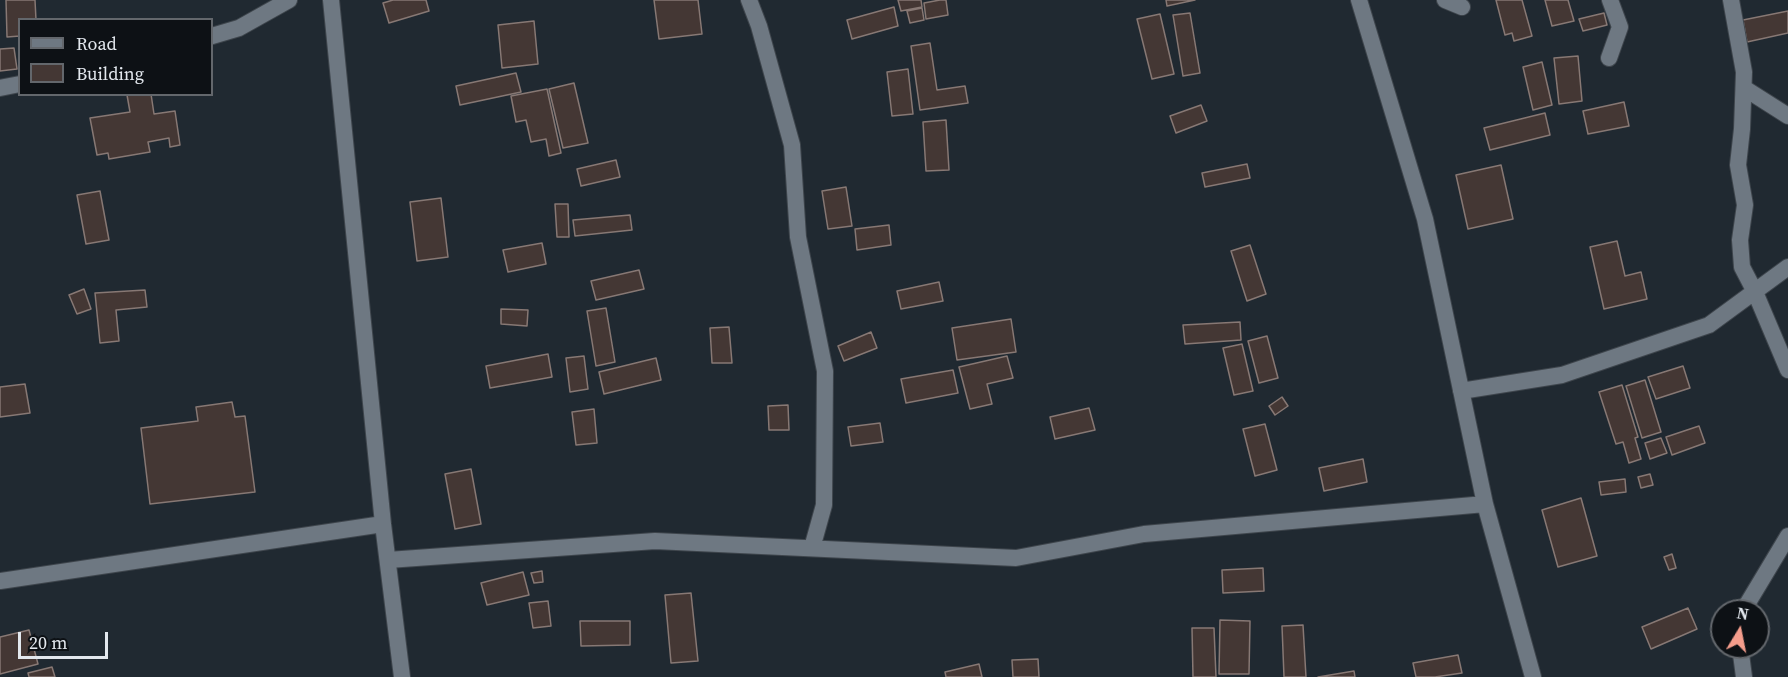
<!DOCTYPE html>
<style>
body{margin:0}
#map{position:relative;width:1788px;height:677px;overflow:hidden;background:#202931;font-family:"Source Serif 4",serif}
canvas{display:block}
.legend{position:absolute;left:18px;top:18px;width:195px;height:78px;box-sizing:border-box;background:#0d1115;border:2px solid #63676c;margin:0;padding:8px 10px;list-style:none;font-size:18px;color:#e3e8ee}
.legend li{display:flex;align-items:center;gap:12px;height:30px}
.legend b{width:30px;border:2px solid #63676c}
.north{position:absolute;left:1710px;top:599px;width:60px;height:60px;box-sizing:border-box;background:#0d1115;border:2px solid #63676c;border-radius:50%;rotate:10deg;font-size:16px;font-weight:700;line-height:24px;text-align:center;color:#e3e8ee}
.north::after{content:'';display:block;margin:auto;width:21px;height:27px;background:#f49d8c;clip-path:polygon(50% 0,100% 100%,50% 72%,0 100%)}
.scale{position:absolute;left:18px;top:632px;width:90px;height:27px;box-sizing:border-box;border:3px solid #e3e8ee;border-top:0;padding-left:8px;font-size:18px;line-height:21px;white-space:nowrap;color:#e3e8ee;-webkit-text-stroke:4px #0d1115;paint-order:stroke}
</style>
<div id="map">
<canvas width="1788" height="677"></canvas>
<ul class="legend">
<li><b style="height:8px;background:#6e7882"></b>Road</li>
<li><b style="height:16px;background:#443734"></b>Building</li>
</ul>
<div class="north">N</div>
<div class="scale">20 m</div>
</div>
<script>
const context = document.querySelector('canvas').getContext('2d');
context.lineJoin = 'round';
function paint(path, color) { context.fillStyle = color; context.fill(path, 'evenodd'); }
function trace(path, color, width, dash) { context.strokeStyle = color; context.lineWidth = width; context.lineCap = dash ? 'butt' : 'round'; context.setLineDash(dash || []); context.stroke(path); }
const building = new Path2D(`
 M6,0H35L36,20H20V36L7,37Z
 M393,0H426L429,11L389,23L383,3Z
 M654,0H698L702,34L659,39Z
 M898,0H921L922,7L901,11Z
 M940,0H946L948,15L926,19L924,3Z
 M1166,0H1195L1167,6Z
 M1496,0H1522L1532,36L1514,41L1512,33L1505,35Z
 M1545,0H1568L1574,21L1552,26Z
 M894,7L898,26L852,39L847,20Z
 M922,8L924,20L910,23L907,11Z
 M1788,11V33L1747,42L1743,20Z
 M1190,13L1200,73L1183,76L1173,15Z
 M1604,13L1607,25L1583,31L1579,19Z
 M1160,14L1174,74L1152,79L1137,19Z
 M534,21L538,64L502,68L498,25Z
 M930,43L937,90L965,86L968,103L920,110L911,46Z
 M14,48L17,69L0,71V49Z
 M1578,56L1582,101L1559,104L1554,58Z
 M1542,62L1552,105L1533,110L1523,67Z
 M908,69L913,114L892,116L887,72Z
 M516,73L521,92L460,105L456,86Z
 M574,83L588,143L563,148L549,89Z
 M547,89L561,153L549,156L546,139L531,142L526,120L516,122L511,96Z
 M151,94L154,114L175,111L180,145L170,147L169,138L148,142L150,152L109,159L108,153L97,155L90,118L130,112L127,95Z
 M1624,102L1629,126L1588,134L1583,111Z
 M1201,105L1207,121L1176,133L1170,116Z
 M1545,113L1550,135L1490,150L1484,128Z
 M946,120L949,170L926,171L923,122Z
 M616,160L620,177L581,186L577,169Z
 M1247,164L1250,178L1205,187L1202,173Z
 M1501,165L1513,219L1468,229L1456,175Z
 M846,187L852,226L828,229L822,191Z
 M100,191L109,240L86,244L77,195Z
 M441,198L448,257L417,261L410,202Z
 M555,204H568L569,237H557Z
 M630,215L632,230L575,236L573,220Z
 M889,225L891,245L857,250L855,229Z
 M1617,241L1625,276L1641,272L1647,299L1604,309L1590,247Z
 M542,243L546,264L508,272L503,250Z
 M1250,245L1266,294L1247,301L1231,251Z
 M639,270L644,289L596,300L591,281Z
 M939,282L943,301L901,309L897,291Z
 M84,289L91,309L77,314L69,295Z
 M145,290L147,307L116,310L119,341L100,343L95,293Z
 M606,308L615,362L596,366L587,311Z
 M501,309L528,310L527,326L501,324Z
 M1011,319L1016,352L957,360L952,328Z
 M1240,322L1241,340L1185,344L1183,325Z
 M729,327L732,363H712L710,328Z
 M871,332L877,348L844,361L838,346Z
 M1267,336L1278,378L1259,383L1248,341Z
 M1242,344L1253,391L1234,395L1223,348Z
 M548,354L552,377L490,388L486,366Z
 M584,356L588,389L570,392L566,358Z
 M1007,356L1013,378L987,384L992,404L970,409L959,367Z
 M656,358L661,380L604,394L599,372Z
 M1683,366L1690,388L1656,399L1648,377Z
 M953,370L958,393L906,403L901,379Z
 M1645,380L1661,432L1642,438L1626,386Z
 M25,384L30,413L0,417V387Z
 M1622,385L1638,437L1635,438L1641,459L1629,463L1623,442L1616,444L1599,392Z
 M1282,397L1288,406L1275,415L1269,406Z
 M232,402L235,417L245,416L255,492L150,504L141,428L198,421L196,407Z
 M788,405L789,430H769L768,406Z
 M1089,408L1095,430L1055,439L1050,417Z
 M594,409L597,443L576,445L572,412Z
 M880,423L883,442L851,446L848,427Z
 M1265,424L1277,470L1255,476L1243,429Z
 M1699,426L1705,443L1672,455L1666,437Z
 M1661,438L1667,453L1650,459L1645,443Z
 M1363,459L1367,482L1324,491L1319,468Z
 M471,469L481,524L455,529L445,474Z
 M1650,474L1653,485L1641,488L1638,477Z
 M1625,479L1626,492L1601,495L1599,482Z
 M1581,498L1597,556L1558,567L1542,510Z
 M1672,554L1676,568L1669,570L1664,557Z
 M1263,568L1264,591L1223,593L1222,570Z
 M542,571L543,582L534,583L531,573Z
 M523,572L529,595L487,605L481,583Z
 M691,593L698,661L671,663L665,595Z
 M548,601L551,626L533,628L529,603Z
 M1688,608L1697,629L1651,649L1642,627Z
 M1220,620L1250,621L1249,674H1219Z
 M580,621H630V645L581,646Z
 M1303,625L1306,677H1284L1282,626Z
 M1192,628H1214L1216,677H1193Z
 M29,630L38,664L0,674V637Z
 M1458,655L1462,673L1435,677H1416L1413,663Z
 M1038,659L1039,677H1013L1012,660Z
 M979,664L982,677H946L945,672Z
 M52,667L55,677H29L28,673Z
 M1354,671L1355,677H1318Z`);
paint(building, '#443734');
trace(building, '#877874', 1.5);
const minor = new Path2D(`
 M331,0L383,524L402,677
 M749,0L759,26L792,145L798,237L825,371L824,505L812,548
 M1359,0L1425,219L1485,504
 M1445,0L1462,7
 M1731,0L1744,72L1742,129L1738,165L1745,205L1740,240L1742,267L1755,292L1788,370
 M212,36L239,28L289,0
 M1609,58L1620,27L1610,0
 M0,88L20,84
 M1744,88L1788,116
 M1461,391L1562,375L1709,325L1788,267
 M388,560L655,541L1016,558L1144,534L1485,504L1533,677
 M0,581L383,524
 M1743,611L1788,536
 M1744,647L1741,654L1744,677`);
trace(minor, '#3e454c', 18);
trace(minor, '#6e7882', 16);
</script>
